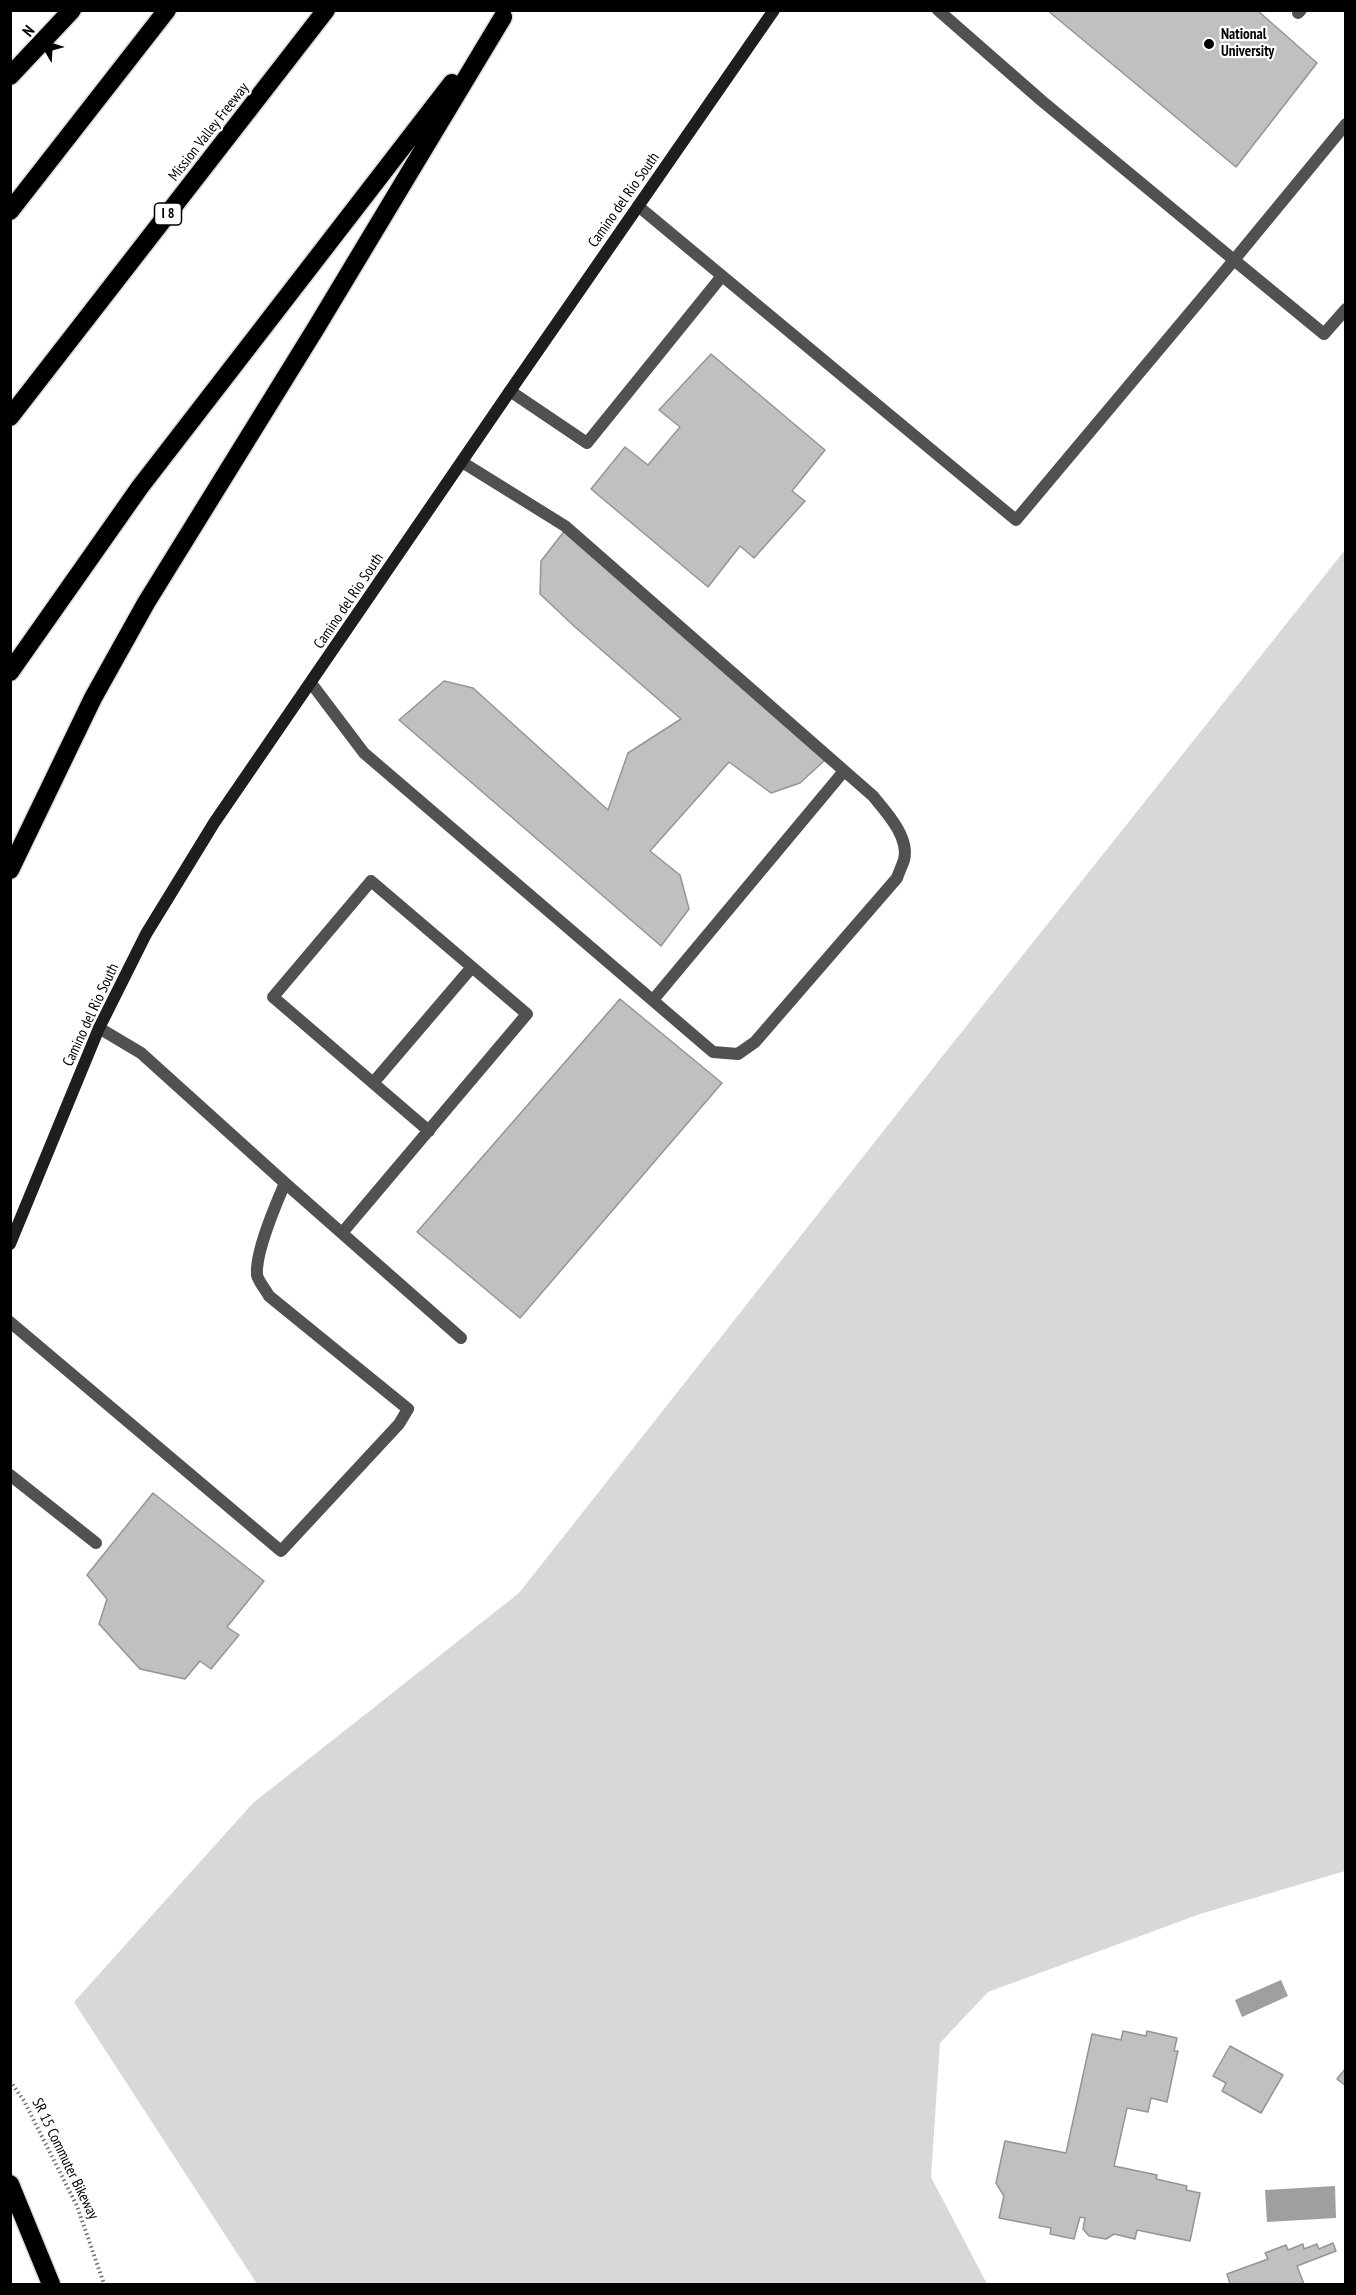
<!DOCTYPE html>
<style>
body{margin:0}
#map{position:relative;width:1356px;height:2295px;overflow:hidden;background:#fff;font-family:"PT Sans Narrow",sans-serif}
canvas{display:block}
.frame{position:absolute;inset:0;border:12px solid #000;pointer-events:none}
.north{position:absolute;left:12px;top:12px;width:60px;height:60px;-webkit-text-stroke:4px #fff;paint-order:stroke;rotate:309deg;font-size:16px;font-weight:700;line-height:24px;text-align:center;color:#000}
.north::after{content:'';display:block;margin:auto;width:21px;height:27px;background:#000;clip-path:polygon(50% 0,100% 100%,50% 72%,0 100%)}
</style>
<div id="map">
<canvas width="1356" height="2295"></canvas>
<div class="frame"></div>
<div class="north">N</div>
</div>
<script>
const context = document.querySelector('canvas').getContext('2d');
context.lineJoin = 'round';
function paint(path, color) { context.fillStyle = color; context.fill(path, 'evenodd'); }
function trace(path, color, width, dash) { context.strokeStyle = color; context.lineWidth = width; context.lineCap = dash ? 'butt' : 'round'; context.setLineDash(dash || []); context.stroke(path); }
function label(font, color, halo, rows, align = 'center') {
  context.font = font + ' "PT Sans Narrow",sans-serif'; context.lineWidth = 4.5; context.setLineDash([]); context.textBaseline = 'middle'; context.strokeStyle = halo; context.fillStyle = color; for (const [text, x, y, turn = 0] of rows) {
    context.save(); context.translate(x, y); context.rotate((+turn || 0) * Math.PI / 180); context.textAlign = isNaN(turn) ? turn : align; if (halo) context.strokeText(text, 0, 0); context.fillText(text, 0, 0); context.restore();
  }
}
paint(new Path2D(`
 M1345,550V1871L1200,1914L988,1992L940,2043L931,2177L987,2284H257L74,2002L253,1803L519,1593L937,1063Z`), '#d8d8d8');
paint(new Path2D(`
 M1281,1980L1288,1996L1242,2017L1235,2000Z
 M1335,2186L1336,2218L1267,2222L1265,2190Z`), '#9f9f9f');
const building = new Path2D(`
 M1047,10H1257L1317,63L1236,167Z
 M711,354L825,450L792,491L805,501L754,558L740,546L708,587L591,489L625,447L648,465L680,427L659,410Z
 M566,529L825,760L800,783L771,793L729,762L706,788L650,851L680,875L689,909L661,946L399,720L444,681L473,688L608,810L628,753L681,719L575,627L540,594L541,561Z
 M620,999L722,1083L520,1318L417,1232Z
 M153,1493L264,1581L227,1627L239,1635L211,1669L200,1661L185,1679L140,1669L99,1624L107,1599L87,1575Z
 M1123,2031L1146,2036L1147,2031L1177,2038L1174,2051H1178L1177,2055L1167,2102L1151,2098L1148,2112L1127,2108L1114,2166L1157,2175L1156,2179L1187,2186L1186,2190L1200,2193L1190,2241L1137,2230L1135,2239L1114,2234L1106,2239L1089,2236L1083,2229L1085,2218L1080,2217L1074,2239L1050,2234L1051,2228L999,2218L1004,2196L996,2183L1005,2141L1066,2153L1092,2034L1121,2040Z
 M1230,2046L1283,2075L1261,2113L1222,2091L1226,2083L1213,2076Z
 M1346,2068V2086L1337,2079Z
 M1333,2243L1336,2251L1297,2266L1304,2284H1230L1227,2274L1268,2259L1265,2253L1286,2245L1288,2250L1303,2244L1304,2249L1317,2244L1319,2249Z`);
paint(building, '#c0c0c0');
trace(building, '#959595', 1.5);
const highway = new Path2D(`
 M10,76L72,10
 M10,211L167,10
 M10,417L326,10
 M10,672L140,487L452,83
 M10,870L93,698L146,603L316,328L503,17
 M10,2184L51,2284`);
trace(highway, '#dbdbdb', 21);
trace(new Path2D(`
 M10,2081L24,2101L77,2206L104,2284`), '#737373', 4, [1.5, 3]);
trace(new Path2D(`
 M1298,13L1301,10
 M1346,124L1234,260L1324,334L1346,309
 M638,206L1016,520L1234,260L1042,101L938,10
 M510,391L587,443L722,276
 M311,683L364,753L713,1052L738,1054L755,1042L897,878C899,872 902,866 904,860C910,837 886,812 873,796L565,526L462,462
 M653,1000L844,771
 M373,1083L472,967
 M285,1183L461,1338
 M342,1233L527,1014L371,881L273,997L429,1131
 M10,1322L281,1551L399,1424L408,1409L269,1296C266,1290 258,1281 257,1275C255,1252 276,1204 285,1183L141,1053L99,1028
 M10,1475L96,1543`), '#515151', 12);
trace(new Path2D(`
 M10,1244L99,1028L146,934L214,823L510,391L774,10`), '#1e1e1e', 12);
trace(highway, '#000', 18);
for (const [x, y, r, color] of [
 [1209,44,6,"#000"]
]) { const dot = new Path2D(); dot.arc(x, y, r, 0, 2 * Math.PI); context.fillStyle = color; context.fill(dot); trace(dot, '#fff', 2); }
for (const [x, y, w] of [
 [168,214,27]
]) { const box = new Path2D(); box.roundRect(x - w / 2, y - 11, w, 22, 4.5); context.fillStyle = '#fff'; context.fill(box); trace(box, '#000', 1.5); }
label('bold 14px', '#000', null, [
 ["I 8",168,214]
]);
label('bold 15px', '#000', '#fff', [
 ["National",1221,35],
 ["University",1221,52]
], 'left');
label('15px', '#000', '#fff', [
 ["Mission Valley Freeway",209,132,-52],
 ["Camino del Rio South",624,200,-55],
 ["Camino del Rio South",349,601,-56],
 ["Camino del Rio South",91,1015,-65],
 ["SR 15 Commuter Bikeway",65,2159,64]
]);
</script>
